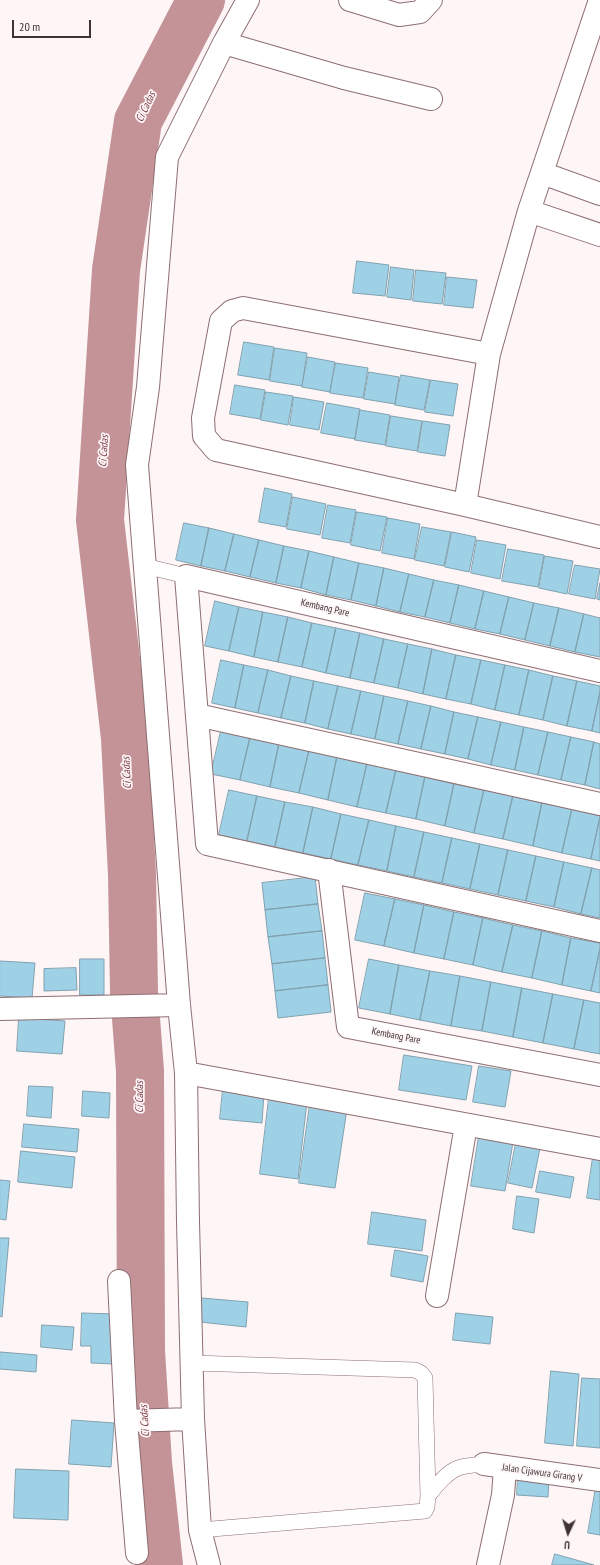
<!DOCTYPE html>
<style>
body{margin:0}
#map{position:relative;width:600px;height:1565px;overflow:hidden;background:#fdf5f6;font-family:"PT Sans Narrow",sans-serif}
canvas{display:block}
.north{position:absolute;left:548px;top:1513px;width:40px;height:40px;-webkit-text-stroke:3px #fdf5f6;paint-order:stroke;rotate:184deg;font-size:11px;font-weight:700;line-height:16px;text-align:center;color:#403233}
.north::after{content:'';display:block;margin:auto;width:14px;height:18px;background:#403233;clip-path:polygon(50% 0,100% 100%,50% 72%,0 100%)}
.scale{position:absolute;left:12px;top:20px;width:79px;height:18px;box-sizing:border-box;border:2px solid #403233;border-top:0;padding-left:5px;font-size:12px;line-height:14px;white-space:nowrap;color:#403233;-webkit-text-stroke:3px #fdf5f6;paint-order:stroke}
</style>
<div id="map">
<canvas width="600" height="1565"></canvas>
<div class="north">U</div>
<div class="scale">20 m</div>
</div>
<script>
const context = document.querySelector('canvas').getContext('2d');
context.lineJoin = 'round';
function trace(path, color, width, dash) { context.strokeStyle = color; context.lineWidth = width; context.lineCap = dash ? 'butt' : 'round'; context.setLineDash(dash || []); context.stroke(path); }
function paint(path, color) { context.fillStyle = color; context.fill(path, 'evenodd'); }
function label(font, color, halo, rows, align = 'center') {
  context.font = font + ' "PT Sans Narrow",sans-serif'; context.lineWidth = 3.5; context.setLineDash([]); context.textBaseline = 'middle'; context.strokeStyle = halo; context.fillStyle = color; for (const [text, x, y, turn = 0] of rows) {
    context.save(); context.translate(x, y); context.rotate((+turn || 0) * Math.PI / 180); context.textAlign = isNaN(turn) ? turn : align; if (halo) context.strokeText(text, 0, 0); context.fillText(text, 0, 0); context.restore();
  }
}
trace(new Path2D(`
 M159,1565L148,1463L141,1351L140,1071L134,992L132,874L125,738L100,520L116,270L138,121L201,0`), '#c39398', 48);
const building = new Path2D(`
 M357,261L389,265L385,296L353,293Z
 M391,267L414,270L411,300L387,297Z
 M416,270L446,273L442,304L413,301Z
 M447,277L477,280L473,308L444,305Z
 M244,342L274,347L269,380L238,375Z
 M275,348L307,353L302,386L270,381Z
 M308,357L335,362L330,392L302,387Z
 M336,363L368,368L363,398L330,393Z
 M369,372L399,377L395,404L364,399Z
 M401,375L430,380L424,410L395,405Z
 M431,380L458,384L453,416L425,412Z
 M235,385L265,390L260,419L230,414Z
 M266,392L293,396L288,425L261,420Z
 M294,397L324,402L319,430L290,425Z
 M327,403L360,409L355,439L321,433Z
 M360,410L390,415L385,445L355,440Z
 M391,416L422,421L417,451L386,446Z
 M423,421L450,425L445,456L418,452Z
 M265,488L292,494L286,527L259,522Z
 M293,497L326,504L320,535L287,529Z
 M328,505L356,510L350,543L322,538Z
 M357,512L387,517L380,551L351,545Z
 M388,518L420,524L414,559L382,553Z
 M184,523L209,528L201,566L176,560Z
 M422,527L451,532L444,566L415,560Z
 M209,528L234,534L225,571L201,566Z
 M452,532L476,537L469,572L445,567Z
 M234,534L259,540L250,577L225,571Z
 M259,540L284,546L276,583L250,577Z
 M477,540L506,545L500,579L471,573Z
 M284,546L309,551L301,588L276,583Z
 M508,549L544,555L538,587L502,581Z
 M309,551L334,557L326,595L301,588Z
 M545,556L573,561L567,594L539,588Z
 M334,557L359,563L351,600L326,595Z
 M359,563L384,568L376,606L351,600Z
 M575,565L600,569L595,599L569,594Z
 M384,568L409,574L400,612L376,606Z
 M409,574L434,580L425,617L400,612Z
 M434,580L459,585L450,623L425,617Z
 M600,583V600L597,599Z
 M459,585L484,591L475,629L450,623Z
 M484,591L509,597L500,634L475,629Z
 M509,597L534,603L525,640L500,634Z
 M215,601L239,607L229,651L205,646Z
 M534,603L559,608L550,646L525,640Z
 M239,607L263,612L254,657L229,651Z
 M559,608L584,614L575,652L550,646Z
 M263,612L288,617L278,662L254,657Z
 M584,614L600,618V657L575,652Z
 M288,617L312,623L302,667L278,662Z
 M312,623L336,628L326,673L302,667Z
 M336,628L360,633L350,678L326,673Z
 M360,633L384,639L374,683L350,678Z
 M384,639L408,644L398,688L374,683Z
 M408,644L432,649L423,694L398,688Z
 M432,649L456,655L446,699L423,694Z
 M456,655L481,660L471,704L446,699Z
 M221,660L244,665L235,708L212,703Z
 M481,660L505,665L495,710L471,704Z
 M244,665L268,670L258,713L235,708Z
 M505,665L529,670L519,715L495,710Z
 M268,670L291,676L281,718L258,713Z
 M529,670L553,676L543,720L519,715Z
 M291,676L314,681L305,723L281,718Z
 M553,676L577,681L567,726L543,720Z
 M314,681L338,686L328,729L305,723Z
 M577,681L600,686V692L592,731L567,726Z
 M338,686L361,691L351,734L328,729Z
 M361,691L384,696L375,739L351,734Z
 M600,692V733L592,731Z
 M384,696L408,701L398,744L375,739Z
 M408,701L431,706L421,749L398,744Z
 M431,706L454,712L445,754L421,749Z
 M454,712L478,717L468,759L445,754Z
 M478,717L501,722L491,765L468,759Z
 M501,722L524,727L515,770L491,765Z
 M524,727L548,732L538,775L515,770Z
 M221,731L250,738L240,780L211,774Z
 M548,732L571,737L561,780L538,775Z
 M571,737L594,742L585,785L561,780Z
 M250,738L279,744L270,787L240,780Z
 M594,742L600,744V789L585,785Z
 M279,744L309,751L299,793L270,787Z
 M309,751L337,757L328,800L299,793Z
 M337,757L367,764L357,807L328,800Z
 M367,764L396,770L386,813L357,807Z
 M396,770L425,777L416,819L386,813Z
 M425,777L454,784L445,826L416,819Z
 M454,784L484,790L474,833L445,826Z
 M229,790L257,796L247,841L219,835Z
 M484,790L513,796L503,839L474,833Z
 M257,796L285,802L275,847L247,841Z
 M513,796L542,803L533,846L503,839Z
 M285,802L313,807L303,853L275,847Z
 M542,803L572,809L562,853L533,846Z
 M313,807L341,814L331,859L303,853Z
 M572,809L600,816L591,859L562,853Z
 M341,814L369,820L358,865L331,859Z
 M600,818V861L591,859Z
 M369,820L396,826L387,871L358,865Z
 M396,826L424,832L414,877L387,871Z
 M424,832L452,838L442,883L414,877Z
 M452,838L480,844L470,889L442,883Z
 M480,844L508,850L498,895L470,889Z
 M508,850L536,856L526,901L498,895Z
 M536,856L564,862L554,907L526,901Z
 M564,862L592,868L581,914L554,907Z
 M592,868L600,870V918L581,914Z
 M315,877L318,904L265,910L262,883Z
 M365,893L395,899L384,946L355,940Z
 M395,899L424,905L414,953L384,946Z
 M318,904L322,931L268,937L265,910Z
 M424,905L454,912L444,959L414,953Z
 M454,912L483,918L473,965L444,959Z
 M483,918L513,925L502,972L473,965Z
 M513,925L542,931L532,978L502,972Z
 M322,931L325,958L272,964L268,937Z
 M542,931L571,938L562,985L532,978Z
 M571,938L600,943V949L591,991L562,985Z
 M600,949V993L591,991Z
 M325,958L328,985L275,991L272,964Z
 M80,959H104V995H80Z
 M369,959L399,965L390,1014L359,1008Z
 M0,961L35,963L32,998L0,996Z
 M399,965L430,971L420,1020L390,1014Z
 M76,968L77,990L44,991V969Z
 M430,971L460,976L451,1026L420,1020Z
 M460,976L491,982L482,1031L451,1026Z
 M491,982L522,988L513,1037L482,1031Z
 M328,985L331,1012L278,1018L275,991Z
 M522,988L553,994L543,1043L513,1037Z
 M553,994L584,1000L574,1049L543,1043Z
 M584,1000L600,1003V1054L574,1049Z
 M19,1018L65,1021L62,1054L17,1051Z
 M404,1055L472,1066L466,1100L399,1090Z
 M479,1066L511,1071L505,1107L473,1102Z
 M29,1086L53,1087L51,1118L27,1116Z
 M223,1089L264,1093L262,1123L220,1119Z
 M83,1091L110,1093L109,1118L82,1116Z
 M269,1098L307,1102L298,1179L260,1174Z
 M310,1104L347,1109L335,1188L299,1183Z
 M24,1124L79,1129L77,1152L22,1147Z
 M479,1136L513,1142L505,1191L471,1186Z
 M516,1143L540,1148L532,1188L508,1183Z
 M21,1151L75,1157L72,1188L18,1182Z
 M593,1157L600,1158V1200L587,1198Z
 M540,1171L574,1177L570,1198L536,1192Z
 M0,1180L10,1181L6,1220L0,1219Z
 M517,1196L539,1199L534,1233L513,1229Z
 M372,1212L426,1220L422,1251L368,1244Z
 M0,1238H9L2,1317L0,1316Z
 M395,1250L428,1256L423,1282L391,1276Z
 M202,1298L248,1302L246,1327L200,1322Z
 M82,1313L116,1314L114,1364L91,1363V1346H81Z
 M456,1313L493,1317L490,1344L453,1340Z
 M42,1325L74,1327L72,1350L41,1347Z
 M0,1352L37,1355L36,1372L0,1369Z
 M551,1371L579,1374L573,1446L545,1443Z
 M582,1378L600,1379V1448L577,1446Z
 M72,1420L114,1423L111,1467L69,1464Z
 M16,1469L69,1471L68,1520L14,1518Z
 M518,1476L549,1478L548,1497L517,1495Z
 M596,1487H600V1535L588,1533Z
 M555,1554L594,1565H552Z`);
paint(building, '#9fd1e6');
trace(building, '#81a1af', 1);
const lane = new Path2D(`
 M145,566L186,576
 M192,1363L415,1370L421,1373L425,1378L428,1496L427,1507L425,1511L200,1530
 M428,1496C436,1486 446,1473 458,1468C466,1465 476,1465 484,1464`);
const street = new Path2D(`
 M350,0L399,15L420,12L431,0
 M224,43L344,78L431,99
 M542,173L600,194
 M529,211L600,235
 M489,354L243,308L232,311L221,321L203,418L204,436L216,450L465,505L600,537
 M465,505L489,354L529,211L600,0
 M600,671L186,576L207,844L600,931
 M197,715L600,804
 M329,870L348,1027L600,1075
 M0,1009L179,1005
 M186,1073L600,1149
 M119,1281L126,1421
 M437,1296L466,1125
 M484,1464L600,1480
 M137,1553L126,1421L193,1419
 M209,1565L200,1530L193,1419L188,1222L186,1073L179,1005L137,465L148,387L167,157L224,43L248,0
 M488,1565L503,1495L505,1468`);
trace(lane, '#8e6e71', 16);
trace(street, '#8e6e71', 24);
trace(lane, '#fff', 15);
trace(street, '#fff', 22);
label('10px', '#403233', '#fdf5f6', [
 ["Kembang Pare",325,608,13],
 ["Kembang Pare",396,1036,11],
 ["Jalan Cijawura Girang V",542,1473,8]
]);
label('italic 11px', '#7c3c47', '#fdf5f6', [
 ["Ci Cadas",146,107,-65],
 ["Ci Cadas",104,451,-86],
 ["Ci Cadas",127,773,-93],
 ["Ci Cadas",140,1097,-90],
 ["Ci Cadas",145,1421,-94]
]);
</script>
